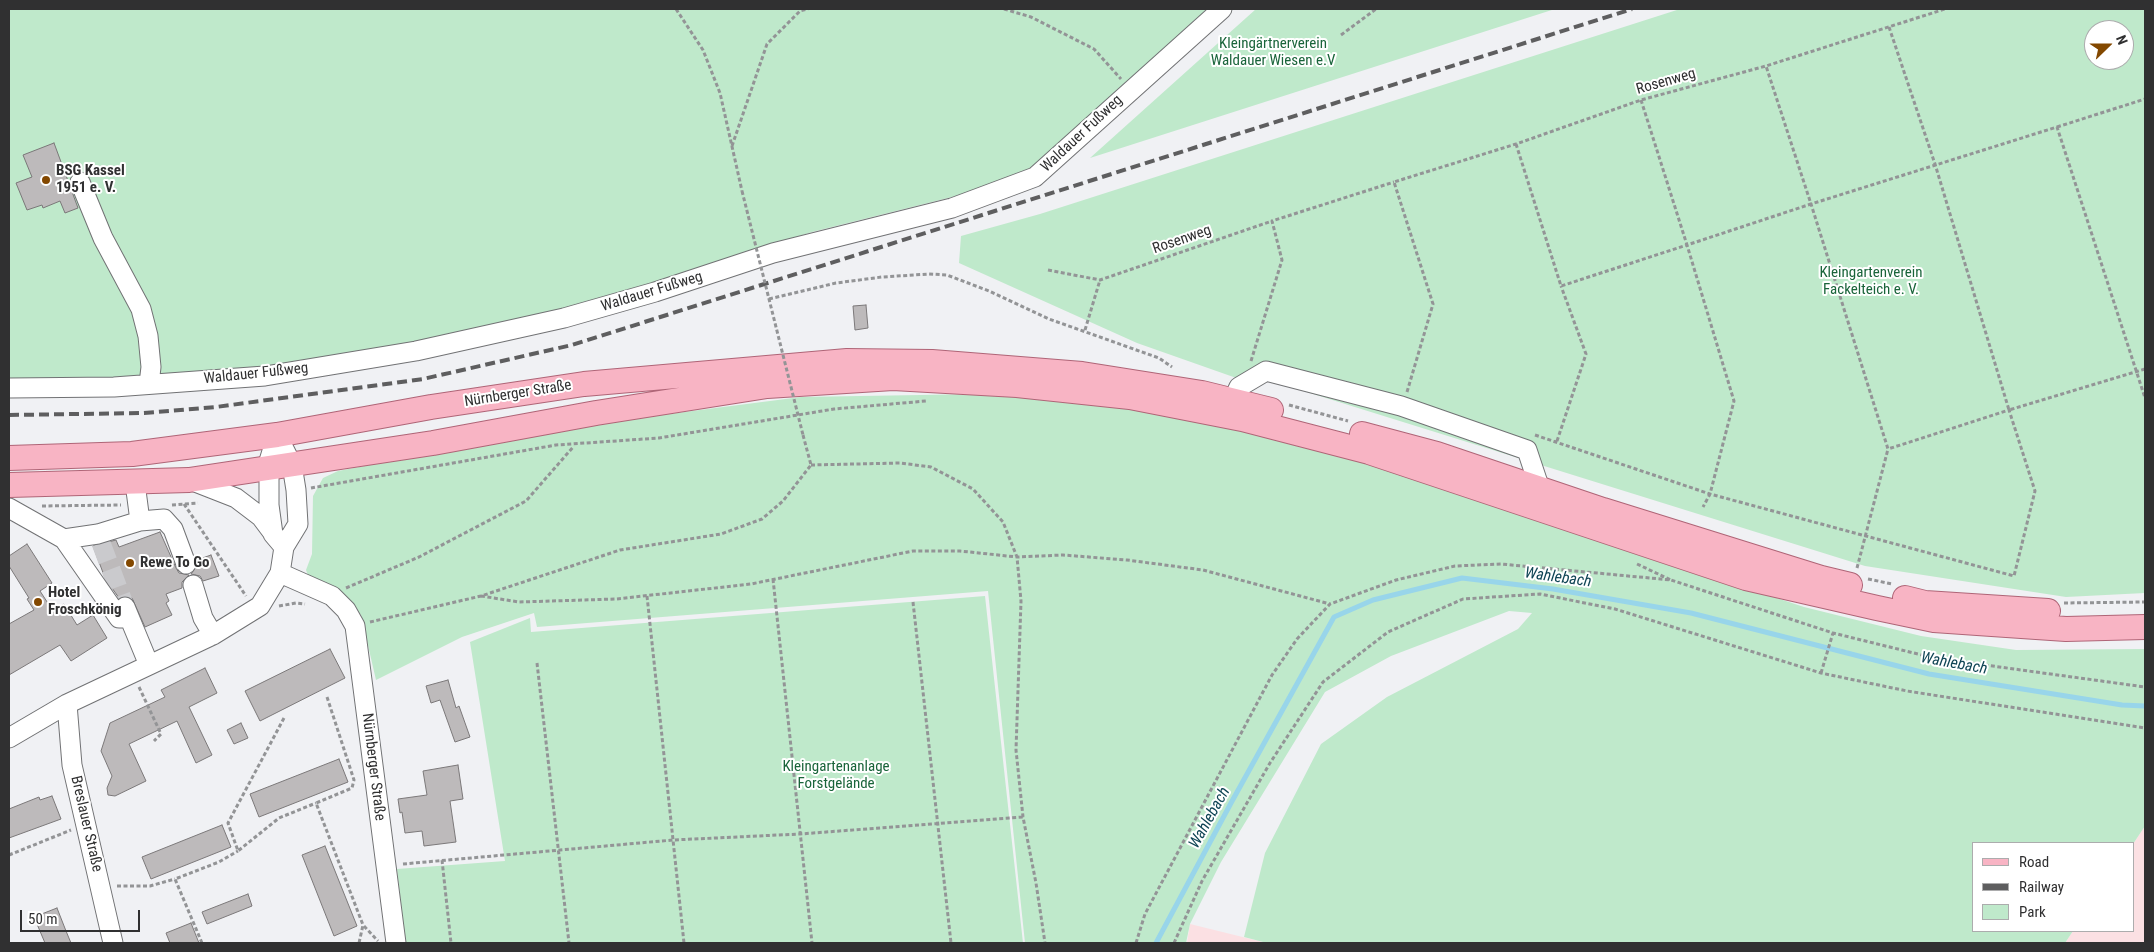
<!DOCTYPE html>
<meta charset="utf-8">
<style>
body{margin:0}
#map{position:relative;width:2154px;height:952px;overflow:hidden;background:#f0f1f4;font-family:"Roboto Condensed",sans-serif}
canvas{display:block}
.frame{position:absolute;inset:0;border:10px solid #303031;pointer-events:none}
.legend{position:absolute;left:1972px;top:842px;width:162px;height:90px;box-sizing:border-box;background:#fff;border:1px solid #acacad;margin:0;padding:6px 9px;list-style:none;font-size:15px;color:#303031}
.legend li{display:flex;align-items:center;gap:10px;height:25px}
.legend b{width:25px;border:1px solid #acacad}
.north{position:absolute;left:2084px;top:20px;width:50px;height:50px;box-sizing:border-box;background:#fff;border:1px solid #acacad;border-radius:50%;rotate:68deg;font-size:14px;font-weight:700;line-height:20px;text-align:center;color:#303031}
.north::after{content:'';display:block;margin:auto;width:18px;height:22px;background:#834800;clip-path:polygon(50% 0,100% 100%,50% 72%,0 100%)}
.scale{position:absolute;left:20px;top:910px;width:120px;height:22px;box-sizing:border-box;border:2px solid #303031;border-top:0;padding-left:6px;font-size:15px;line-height:18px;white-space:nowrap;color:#303031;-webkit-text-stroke:4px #fff;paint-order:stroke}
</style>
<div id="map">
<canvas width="2154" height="952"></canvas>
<div class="frame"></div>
<ul class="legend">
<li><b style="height:6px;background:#f8b4c4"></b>Road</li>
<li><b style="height:6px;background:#5e5e5f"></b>Railway</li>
<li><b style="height:14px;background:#bfe9cb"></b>Park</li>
</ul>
<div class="north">N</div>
<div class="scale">50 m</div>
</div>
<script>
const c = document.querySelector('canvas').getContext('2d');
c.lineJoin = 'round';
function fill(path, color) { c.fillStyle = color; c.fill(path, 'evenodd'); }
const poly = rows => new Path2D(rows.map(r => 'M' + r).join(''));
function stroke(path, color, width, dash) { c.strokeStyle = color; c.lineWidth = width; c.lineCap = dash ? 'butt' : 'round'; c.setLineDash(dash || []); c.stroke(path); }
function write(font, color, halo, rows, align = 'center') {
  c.font = font + ' "Roboto Condensed",sans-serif'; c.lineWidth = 4; c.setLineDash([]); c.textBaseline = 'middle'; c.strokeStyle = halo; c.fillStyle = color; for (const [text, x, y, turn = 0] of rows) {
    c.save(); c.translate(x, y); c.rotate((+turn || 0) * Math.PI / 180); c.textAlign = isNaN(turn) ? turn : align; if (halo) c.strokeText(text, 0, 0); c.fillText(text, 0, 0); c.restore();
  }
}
fill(poly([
 [2145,826,2145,943,2065,943,2073,931,2133,931,2133,844],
 [1190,924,1267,943,1187,943]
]), '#fbe0e3');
fill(poly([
 [9,9,1215,9,1024,179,812,232,560,312,414,342,267,366,161,375,41,380,9,380],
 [1256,9,1555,9,1090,158],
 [1680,9,2145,9,2145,593,2066,597,1865,566,1265,379,1242,380,1137,343,959,263,961,236,1040,214],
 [2094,30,2124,30,2124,60,2094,60],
 [980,394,1103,402,1246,428,1363,461,1804,607,1921,636,2016,650,2145,649,2145,826,2133,844,1973,843,1973,931,2073,931,2065,943,1267,943,1244,937,1265,853,1321,744,1387,697,1518,629,1532,613,1509,611,1391,656,1325,692,1221,862,1190,924,1186,943,1025,943,988,591,537,627,534,613,462,637,376,680,361,615,347,600,309,578,306,570,312,554,313,496,323,478,338,471,496,441,661,415,801,397],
 [985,596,1023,943,405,943,397,869,505,861,470,642,530,618,531,632]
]), '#bfe9cb');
stroke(poly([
 [1156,943,1231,803,1334,617,1373,600,1462,578,1553,589,1691,613,1929,674,2122,705,2145,706]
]), '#98d5ea', 5);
const building = poly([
 [54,143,78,208,65,213,60,201,43,208,42,205,27,210,16,183,32,177,23,155,54,143],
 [866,305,868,328,855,330,853,306,866,305],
 [160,532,176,568,179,573,189,575,182,582,182,588,166,594,169,601,166,603,172,615,145,627,132,598,126,596,119,598,105,578,93,546,116,540,119,547,160,532],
 [27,544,52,583,40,591,53,611,64,604,77,625,93,615,107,638,71,661,60,645,9,675,9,624,34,610,27,599,29,598,9,566,9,556,27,544],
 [211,555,219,576,203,581,200,576,191,574,197,566,197,560,211,555],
 [330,649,345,678,260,721,245,691,330,649],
 [205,668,217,693,189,707,212,755,196,763,177,721,129,744,146,781,115,796,108,795,107,788,112,776,101,751,110,723,165,697,161,690,205,668],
 [448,680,456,708,459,706,470,737,455,742,440,700,431,703,426,686,448,680],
 [241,723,248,738,234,744,227,730,241,723],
 [339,759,348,782,259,817,250,794,339,759],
 [458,765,463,799,450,801,456,842,424,846,422,831,405,833,402,812,400,813,398,799,427,795,423,771,458,765],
 [52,796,61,819,9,838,9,809,39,797,40,800,52,796],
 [222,825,231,847,151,879,142,857,222,825],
 [325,846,357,926,334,936,302,855,325,846],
 [248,894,252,906,207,924,202,912,248,894],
 [57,908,66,931,71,943,45,943,34,917,57,908],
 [191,923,199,943,170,943,166,933,191,923]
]);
fill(building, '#bdbabb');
stroke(building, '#7b7879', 1);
stroke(poly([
 [101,543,124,604]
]), '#cacacd', 19, [19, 9]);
const minor = poly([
 [80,182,103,238,141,309,148,336,151,367,149,384],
 [9,388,114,387,265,376,416,351,564,318,655,292,773,253,952,208,1035,177,1222,9],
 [1233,400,1239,387,1266,371,1401,406,1527,450,1540,489],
 [277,435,269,461,269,505,273,534,284,547],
 [190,480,236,498,261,517,273,533],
 [135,483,140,521],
 [9,508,64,539,98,534,140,521,164,519,173,529,186,564],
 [64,539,119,618,129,618],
 [280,573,332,596,346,610,355,626,396,943],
 [193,585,203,618,213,635],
 [125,607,149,665],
 [67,704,72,765,113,943],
 [9,738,67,704,213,635,260,606,280,573,284,547,298,524,296,490,292,465,277,435]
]);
const major = poly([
 [1362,434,1437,454,1603,510,1821,578,1850,585],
 [9,458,132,454,277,435,431,407,584,384,847,361,932,362,1082,374,1202,393,1271,410],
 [9,485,189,480,433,443,596,413,767,386,893,378,1017,385,1130,397,1242,419,1369,452,1746,578,1877,608,1934,620,1992,624,2066,629,2145,627],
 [1905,598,1925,603,2048,611]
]);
stroke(minor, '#717274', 21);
stroke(major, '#af6577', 26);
stroke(poly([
 [676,9,703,50,720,93,742,191],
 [1004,9,1031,17,1094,49,1121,79],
 [1889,27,1935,164,2009,410,2145,369],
 [1341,35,1376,9],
 [1641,100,1687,245,1811,204,1766,66],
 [2057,127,2145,99],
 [1516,144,1561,286,1687,245,1734,401,1710,494,1703,507],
 [732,146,767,44,800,11,808,9],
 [1048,270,1100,280,1272,221],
 [769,299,836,283,882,277,929,274,947,275,989,291,1049,319,1159,358,1172,367],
 [1085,330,1100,280],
 [1251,361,1282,260,1272,221,1394,182],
 [1407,392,1433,304,1394,182,1516,144,1641,100,1766,66,1945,9],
 [1289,405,1348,421],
 [803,435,811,465],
 [1535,435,1710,494,2014,576,2035,491,2009,410,1888,449],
 [1557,441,1586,354,1561,286],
 [811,465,900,463,931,467,973,489,1003,522,1017,557,1021,601,1016,750,1023,817,1036,883,1045,943],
 [311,488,556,445,659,438,834,409,926,401],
 [184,504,246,596],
 [172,505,198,503],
 [42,506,121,505],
 [1637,564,1671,580],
 [1857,568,1888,449,1811,204,2057,127,2145,398],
 [773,579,812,943],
 [1868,579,1892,584],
 [346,588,419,557,526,501,574,446],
 [481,596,519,602,616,599,751,584,913,551,960,551,1017,557,1063,555,1127,560,1203,570,1330,604],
 [647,596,684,943],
 [913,602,951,943],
 [2064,603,2145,602],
 [279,606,296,603,305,604],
 [370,622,481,596,620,550,721,534,762,519,783,501,811,465],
 [537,663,569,943],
 [1821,673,1833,633],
 [139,687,161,734,154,741],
 [327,697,354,780,352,788,316,803,363,925,359,943],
 [284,718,228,823,238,851,279,818,316,803],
 [9,855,71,830],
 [442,860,451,943],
 [403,864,673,840,800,834,1023,817],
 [117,886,150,886,175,879],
 [364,926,378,941],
 [202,943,175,879,219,862,238,851],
 [1136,943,1145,914,1272,675,1297,639,1330,604,1396,580,1455,566,1501,564,1671,580,1833,633,1934,658,2145,687],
 [1174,943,1202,881,1270,763,1323,682,1388,632,1463,599,1540,594,1615,609,1821,673,1907,691,2145,728]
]), '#939496', 3, [4, 2.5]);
stroke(minor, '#fff', 19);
stroke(major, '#f8b4c4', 24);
stroke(poly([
 [9,415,144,413,216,407,423,379,572,345,1632,9]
]), '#5e5e5f', 4, [10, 5]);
stroke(poly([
 [742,191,803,435]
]), '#939496', 3, [4, 2.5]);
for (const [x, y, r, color] of [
 [46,180,5,"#834800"],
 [130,563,5,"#834800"],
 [38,602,5,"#834800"]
]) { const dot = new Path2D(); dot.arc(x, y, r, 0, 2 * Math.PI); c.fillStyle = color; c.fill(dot); stroke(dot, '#fff', 2); }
write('15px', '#19643a', '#fff', [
 ["Kleingärtnerverein",1273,44],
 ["Waldauer Wiesen e.V",1273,61],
 ["Kleingartenverein",1871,273],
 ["Fackelteich e. V.",1871,290],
 ["Kleingartenanlage",836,767],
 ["Forstgelände",836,784]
]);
write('15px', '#303031', '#fff', [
 ["Rosenweg",1666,82,-16],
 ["Waldauer Fußweg",1082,134,-43],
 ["Rosenweg",1182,240,-19],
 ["Waldauer Fußweg",652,292,-17],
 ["Waldauer Fußweg",256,374,-6],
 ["Nürnberger Straße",518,394,-9],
 ["Nürnberger Straße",373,767,83],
 ["Breslauer Straße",86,824,77]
]);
write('bold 15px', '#303031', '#fff', [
 ["BSG Kassel",56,171],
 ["1951 e. V.",56,188],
 ["Rewe To Go",140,563],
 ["Hotel",48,593],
 ["Froschkönig",48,610]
], 'left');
write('italic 16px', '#104555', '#fff', [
 ["Wahlebach",1558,578,8],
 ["Wahlebach",1954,664,10],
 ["Wahlebach",1210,818,-61]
]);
</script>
